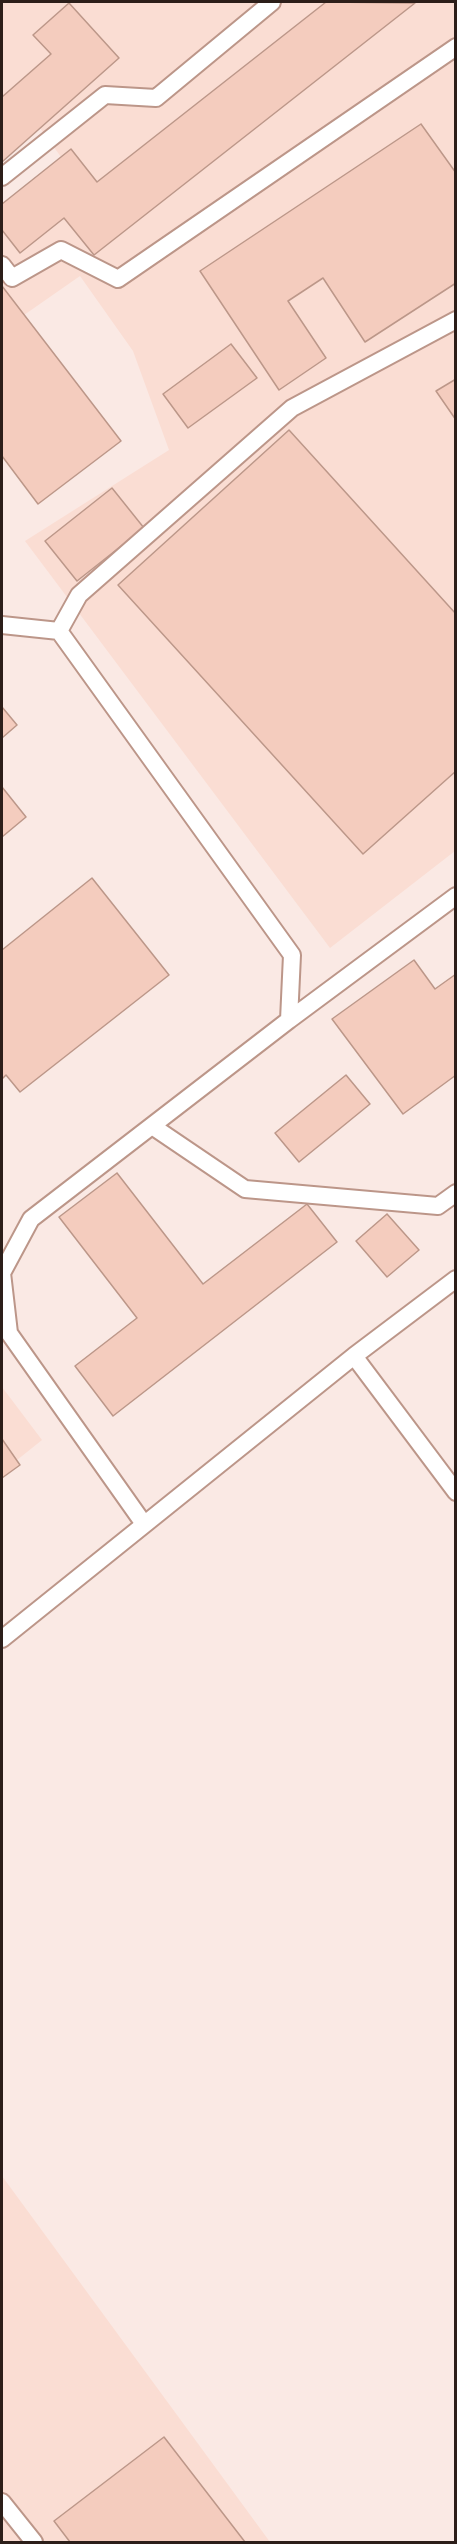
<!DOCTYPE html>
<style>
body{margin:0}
#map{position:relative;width:457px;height:2544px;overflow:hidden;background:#fae9e4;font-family:Inter,sans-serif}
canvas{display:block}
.frame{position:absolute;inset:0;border:3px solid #2c1e19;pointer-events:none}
</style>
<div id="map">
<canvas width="457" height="2544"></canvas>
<div class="frame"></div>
</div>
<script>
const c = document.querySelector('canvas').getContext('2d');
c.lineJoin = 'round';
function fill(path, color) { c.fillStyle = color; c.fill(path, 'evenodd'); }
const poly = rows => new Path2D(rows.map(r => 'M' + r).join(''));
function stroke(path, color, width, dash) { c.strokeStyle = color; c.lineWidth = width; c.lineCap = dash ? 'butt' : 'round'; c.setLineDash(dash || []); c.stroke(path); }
fill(poly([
 [2,2,455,2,455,851,330,948,25,541,169,450,133,351,80,276,24,315,2,286,2,204,61,157,40,128,2,162],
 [2,1387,42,1440,2,1472],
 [2,2176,270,2542,2,2542]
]), '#faddd3');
const building = poly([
 [326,2,415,3,94,255,64,218,20,253,2,230,2,204,71,149,97,182,326,2],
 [69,3,119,58,2,162,2,97,51,54,33,35,69,3],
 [421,124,456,173,456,283,365,342,323,278,288,301,326,358,279,390,200,271,421,124],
 [2,286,121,441,38,504,2,456,2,286],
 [231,344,257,378,188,428,163,394,231,344],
 [456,379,456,420,436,391,456,379],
 [289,430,456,614,456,771,363,854,118,585,289,430],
 [112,488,144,528,77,581,45,541,112,488],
 [2,707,17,725,2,738,2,707],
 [2,787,26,817,2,837,2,787],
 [92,878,169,975,20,1092,6,1075,2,1079,2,950,92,878],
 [414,960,435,989,456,974,456,1075,403,1114,332,1019,414,960],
 [346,1075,370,1104,299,1162,275,1133,346,1075],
 [117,1173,203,1284,307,1204,337,1242,113,1416,75,1366,137,1318,59,1217,117,1173],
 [387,1214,419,1250,387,1277,356,1241,387,1214],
 [2,1439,20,1465,2,1478,2,1439],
 [164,2437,245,2542,70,2542,54,2521,164,2437]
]);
fill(building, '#f4ccbe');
stroke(building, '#bc9789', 1.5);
const lane = poly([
 [2,177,105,95,156,98,272,2],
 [2,265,12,278,61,250,118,279,456,47],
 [2,625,59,631,292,955,289,1020,31,1219,2,1273,9,1333,144,1524],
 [59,631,79,595,292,408,456,320],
 [289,1020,456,896],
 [152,1126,245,1189,438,1206,456,1193],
 [354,1356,456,1492],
 [2,1639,354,1356,456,1279],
 [2,2502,34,2542]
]);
stroke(lane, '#bc9689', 20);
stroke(lane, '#fff', 16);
</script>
